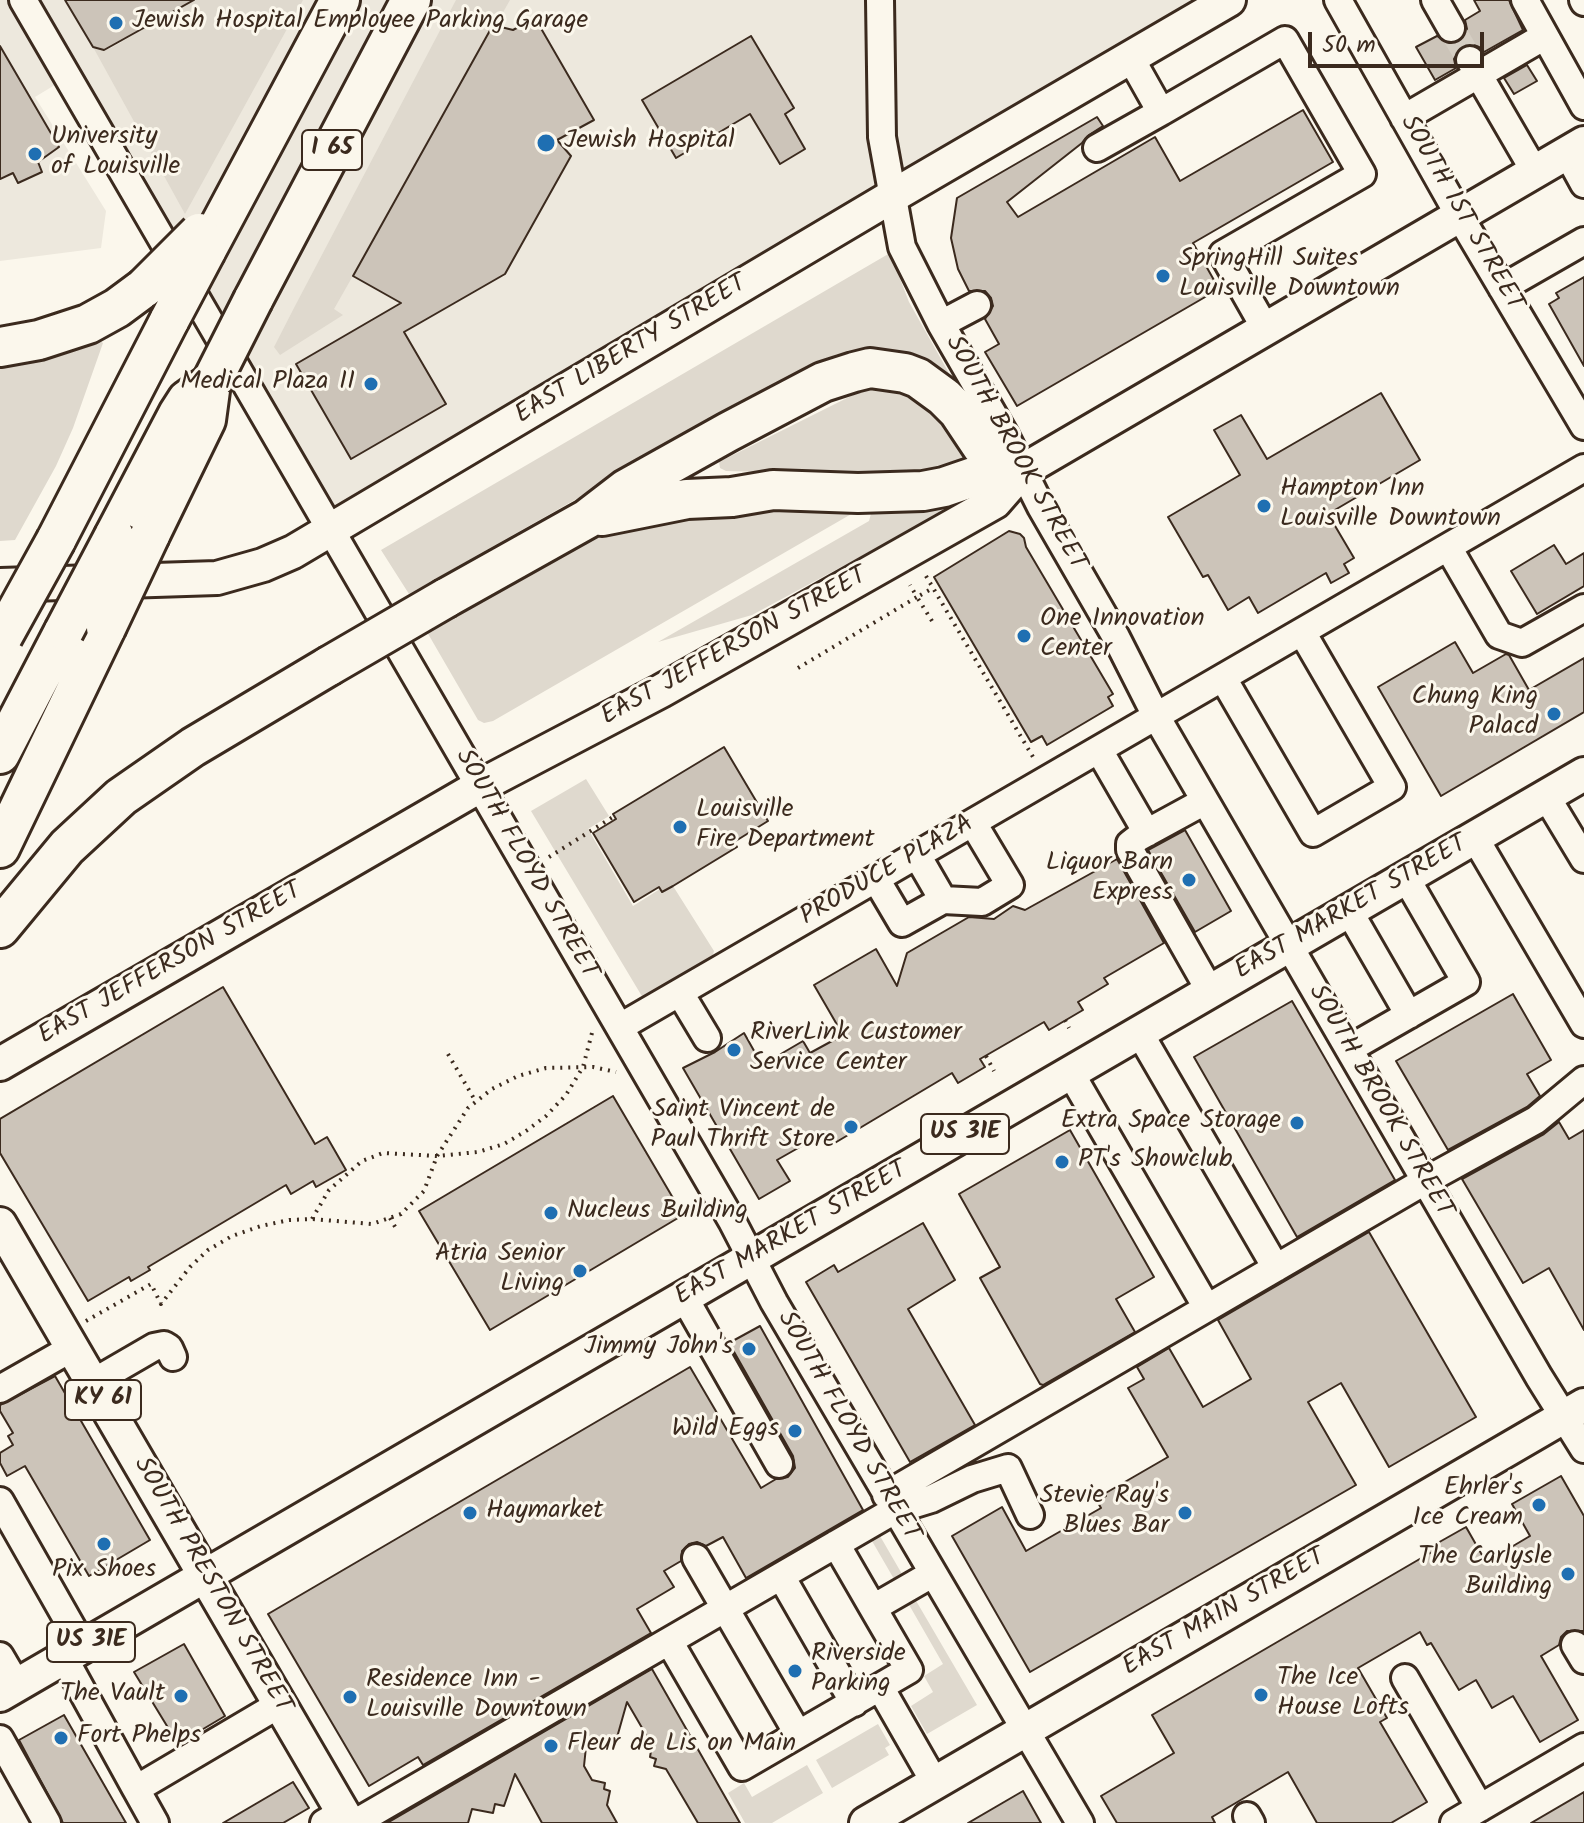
<!DOCTYPE html>
<style>
body{margin:0}
#map{position:relative;width:1584px;height:1823px;overflow:hidden;background:#fbf7ec;font-family:Kalam,sans-serif}
canvas{display:block}
.scale{position:absolute;left:1308px;top:32px;width:176px;height:36px;box-sizing:border-box;border:4px solid #3b2a1e;border-top:0;padding-left:10px;font-size:24px;line-height:28px;white-space:nowrap;color:#3b2a1e;-webkit-text-stroke:6px #fbf7ec;paint-order:stroke}
</style>
<div id="map">
<canvas width="1584" height="1823"></canvas>
<div class="scale">50 m</div>
</div>
<script>
const c = document.querySelector('canvas').getContext('2d');
c.lineJoin = 'round';
function fill(path, color) { c.fillStyle = color; c.fill(path, 'evenodd'); }
const poly = rows => new Path2D(rows.map(r => 'M' + r).join(''));
function stroke(path, color, width, dash) { c.strokeStyle = color; c.lineWidth = width; c.lineCap = dash ? 'butt' : 'round'; c.setLineDash(dash || []); c.stroke(path); }
function write(font, color, halo, rows, align = 'center') {
  c.font = font + ' Kalam,sans-serif'; c.lineWidth = 6; c.setLineDash([]); c.textBaseline = 'middle'; c.strokeStyle = halo; c.fillStyle = color; for (const [text, x, y, turn = 0] of rows) {
    c.save(); c.translate(x, y); c.rotate((+turn || 0) * Math.PI / 180); c.textAlign = isNaN(turn) ? turn : align; if (halo) c.strokeText(text, 0, 0); c.fillText(text, 0, 0); c.restore();
  }
}
fill(poly([
 [0,0,1229,0,331,530,68,77,35,97,106,211,101,248,0,261]
]), '#ede8dd');
fill(poly([
 [194,0,303,0,185,214,93,47,104,50,111,48],
 [456,0,510,0,334,309,343,315,280,355,274,347,295,306],
 [890,253,909,302,963,398,959,400,938,368,913,356,874,349,837,354,800,372,409,594,381,550],
 [99,340,103,343,73,428,56,466,15,540,0,541,0,360],
 [887,384,935,407,968,453,944,469,920,476,726,471,720,468,719,462,863,390],
 [960,503,752,615,658,642,869,521,872,510],
 [801,507,860,509,493,721,484,723,478,720,427,632,576,546,609,533,728,510],
 [586,779,609,816,588,829,633,906,660,889,662,892,673,886,714,951,712,958,643,998,531,811],
 [880,1536,902,1574,894,1579,872,1541],
 [915,1599,977,1705,927,1734,911,1706,933,1692,924,1676,943,1664,908,1603],
 [878,1724,890,1745,885,1748,889,1755,832,1788,816,1760],
 [807,1765,823,1793,772,1823,745,1823,728,1793,744,1783,752,1797]
]), '#dfd9ce');
const building = poly([
 [65,0,194,0,104,50,93,47,65,0],
 [1474,0,1509,0,1523,30,1484,52,1479,47,1471,44,1461,47,1454,59,1456,68,1435,80,1416,47,1437,36,1450,44,1460,41,1467,29,1465,20,1480,11,1474,0],
 [535,18,594,120,557,140,571,156,505,274,404,332,446,404,351,459,296,364,401,303,353,276,493,25,513,30,535,18],
 [751,36,794,108,785,114,805,149,780,164,750,114,676,158,642,100,751,36],
 [0,46,59,147,38,162,42,172,18,183,13,173,0,179,0,46],
 [1527,65,1537,81,1514,94,1504,78,1527,65],
 [1303,110,1333,162,1193,243,1219,289,1017,406,985,352,999,344,985,319,993,306,991,298,985,291,969,291,958,269,951,238,957,198,1097,117,1103,126,1089,135,1082,143,1007,202,1018,217,1155,137,1180,181,1303,110],
 [1584,277,1584,366,1549,304,1559,298,1556,293,1584,277],
 [1381,393,1420,460,1328,514,1354,558,1344,564,1349,573,1331,583,1326,573,1258,613,1249,597,1228,610,1208,575,1203,577,1168,517,1240,475,1214,430,1241,415,1267,459,1381,393],
 [1009,531,1020,534,1024,538,1026,547,1113,694,1108,697,1113,706,1047,745,1042,736,1031,742,934,577,1009,531],
 [1554,545,1566,564,1584,553,1584,586,1537,614,1511,571,1554,545],
 [1455,642,1473,673,1506,654,1509,655,1529,690,1584,658,1584,712,1441,796,1378,687,1455,642],
 [724,747,768,821,734,842,737,847,673,886,662,892,659,887,634,902,593,833,616,819,613,814,724,747],
 [1185,830,1231,911,1195,932,1148,850,1185,830],
 [1117,859,1164,943,1104,978,1108,984,1078,1002,1083,1010,1049,1030,1044,1022,980,1059,985,1067,958,1083,952,1073,828,1147,821,1135,777,1160,790,1181,759,1199,683,1068,715,1052,744,1033,762,1065,803,1041,810,1053,843,1035,814,985,876,949,897,986,907,953,969,917,994,919,1013,906,1025,910,1117,859],
 [223,987,315,1144,327,1137,346,1170,316,1187,313,1181,291,1194,286,1185,148,1267,150,1270,131,1281,129,1277,88,1301,0,1153,0,1119,223,987],
 [1513,994,1551,1060,1527,1074,1540,1096,1527,1107,1448,1150,1396,1061,1513,994],
 [1292,1001,1395,1180,1297,1237,1194,1057,1292,1001],
 [613,1096,683,1215,490,1330,419,1211,613,1096],
 [1559,1122,1569,1139,1584,1130,1584,1330,1549,1268,1523,1283,1462,1179,1544,1134,1559,1122],
 [1070,1130,1154,1277,1116,1299,1135,1332,1043,1385,1040,1384,980,1278,1000,1267,959,1194,1070,1130],
 [923,1223,955,1280,908,1309,975,1425,910,1462,806,1282,834,1265,838,1272,923,1223],
 [1369,1232,1476,1417,1389,1467,1341,1383,1308,1402,1356,1485,1030,1672,952,1536,1002,1507,1026,1551,1101,1508,1097,1501,1106,1496,1104,1494,1168,1457,1128,1388,1144,1379,1137,1367,1169,1348,1203,1407,1251,1379,1218,1320,1369,1232],
 [760,1326,863,1510,746,1578,723,1537,706,1546,697,1542,689,1544,682,1551,681,1561,664,1571,674,1587,637,1609,651,1633,423,1765,418,1757,369,1786,268,1614,690,1367,761,1488,776,1479,788,1477,795,1468,793,1456,729,1343,760,1326],
 [55,1376,150,1540,89,1576,25,1466,7,1476,0,1463,0,1453,13,1445,8,1436,13,1433,0,1411,0,1405,55,1376],
 [1561,1476,1584,1516,1584,1631,1567,1631,1561,1637,1559,1645,1541,1656,1578,1720,1540,1742,1513,1696,1492,1708,1476,1680,1459,1690,1431,1643,1427,1645,1420,1632,1358,1668,1387,1718,1380,1722,1427,1802,1391,1823,1317,1823,1288,1772,1212,1817,1215,1823,1117,1823,1101,1796,1174,1753,1152,1715,1430,1553,1427,1549,1466,1527,1486,1562,1530,1536,1512,1504,1561,1476],
 [184,1644,225,1716,178,1744,134,1672,184,1644],
 [652,1669,740,1823,698,1823,666,1769,654,1766,656,1759,650,1757,652,1745,627,1702,616,1741,602,1738,586,1747,584,1766,592,1780,605,1783,604,1789,610,1791,607,1805,617,1823,542,1823,515,1774,504,1806,495,1804,493,1813,472,1809,468,1823,387,1823,652,1669],
 [64,1715,126,1823,63,1823,19,1740,64,1715],
 [293,1782,309,1808,283,1823,223,1823,293,1782],
 [1023,1791,1041,1823,968,1823,1023,1791],
 [1584,1792,1584,1823,1531,1823,1584,1792]
]);
fill(building, '#ccc4b9');
stroke(building, '#3b2a1e', 2);
stroke(poly([
 [1451,28,1470,60]
]), '#d5cec3', 26, [26, 13]);
const minor = poly([
 [23,0,732,1221,774,1302,1080,1823],
 [880,0,882,137,902,247,941,324,1005,435,1041,507,1116,637,1156,716,1539,1377,1584,1449],
 [1338,0,1459,215,1584,426],
 [1435,0,1451,28],
 [1525,0,1584,106],
 [1583,0,1584,2],
 [1130,57,1161,112,1285,40,1362,174,1223,254,1265,328],
 [1470,60,1535,172],
 [1404,118,1545,36],
 [1097,148,1161,112],
 [1567,153,1584,184],
 [1502,288,1584,241],
 [941,324,977,305],
 [1448,547,1499,635,1522,643,1584,608],
 [1223,678,1313,833,1392,787,1302,632],
 [1099,750,1147,833],
 [1546,796,1584,859],
 [1205,801,1139,837,1130,844,1130,850,1210,991],
 [1475,838,1584,1024],
 [917,855,943,900,982,902,1010,885,973,823],
 [876,879,902,923,943,900],
 [1349,911,1409,1015],
 [680,993,707,1038],
 [620,1027,1584,468],
 [1139,1032,1276,1268],
 [1349,1049,1466,982,1406,878],
 [1070,1072,1207,1308],
 [684,1297,779,1464],
 [92,1383,154,1347,164,1345,169,1348,173,1357],
 [0,1389,72,1348],
 [886,1495,1425,1181,1536,1120,1584,1080],
 [0,1501,83,1647],
 [836,1544,873,1608,932,1574],
 [696,1558,798,1734],
 [781,1576,854,1703],
 [669,1641,742,1767,909,1670,873,1608],
 [1575,1645,1584,1660],
 [0,1656,17,1685],
 [64,1658,136,1789,280,1704],
 [1405,1678,1480,1808],
 [880,1687,935,1783],
 [0,1739,47,1823],
 [136,1789,155,1823],
 [1247,1816,1251,1823],
 [324,1823,343,1812],
 [355,1823,895,1510,931,1499,972,1479,1008,1468,1030,1515],
 [1454,1823,1584,1747]
]);
const major = poly([
 [0,585,217,578,263,565,293,552,891,197,1229,0],
 [0,1064,480,786,661,691,995,502,1022,471,1584,143],
 [0,1224,349,1823],
 [0,1695,1584,774],
 [866,1823,1584,1405]
]);
const highway = poly([
 [206,251,340,0],
 [253,300,411,0],
 [0,347,39,340,88,324,117,308,144,288],
 [602,516,687,499,732,497,773,490,858,493,923,491,944,487,979,475,1022,471],
 [150,535,206,420,211,383],
 [114,536,178,414,187,400,211,383],
 [56,540,170,319],
 [446,598,587,519,626,489,728,432,823,382,854,372,870,368,905,373,918,378,944,397,958,411,982,447,1022,471],
 [0,754,64,631],
 [0,848,106,628],
 [0,928,67,847,121,797,193,747,329,666]
]);
stroke(minor, '#3b2a1e', 32);
stroke(major, '#3b2a1e', 38);
stroke(highway, '#3b2a1e', 44);
stroke(poly([
 [926,576,1033,757,1036,755],
 [932,621,917,597,933,588],
 [798,668,917,597,910,585],
 [549,857,613,817],
 [1065,1020,1069,1028],
 [448,1054,476,1102],
 [986,1056,994,1071],
 [390,1218,397,1230],
 [312,1219,329,1190,362,1161,383,1153,437,1156,478,1152,504,1144,526,1131,546,1116,566,1095,583,1067,593,1029],
 [86,1321,151,1284,161,1304,190,1267,208,1250,232,1236,261,1226,289,1220,312,1219,372,1224,401,1214,424,1191,437,1156,468,1108,492,1089,518,1076,546,1068,593,1067,616,1072]
]), '#3b2a1e', 4, [2, 6]);
stroke(minor, '#fbf7ec', 26);
stroke(major, '#fbf7ec', 32);
stroke(highway, '#fbf7ec', 38);
const highwayBridge = poly([
 [144,288,199,233],
 [170,319,206,251],
 [211,383,253,300],
 [106,628,150,535],
 [64,631,114,536],
 [3,636,56,540],
 [329,666,446,598]
]);
stroke(highwayBridge, '#3b2a1e', 44, []);
stroke(highwayBridge, '#fbf7ec', 38);
for (const [x, y, r, color] of [
 [116,23,8,"#1f6fb2"],
 [546,143,10,"#1f6fb2"],
 [35,154,8,"#1f6fb2"],
 [1163,276,8,"#1f6fb2"],
 [371,384,8,"#1f6fb2"],
 [1264,506,8,"#1f6fb2"],
 [1024,636,8,"#1f6fb2"],
 [1554,714,8,"#1f6fb2"],
 [680,827,8,"#1f6fb2"],
 [1189,880,8,"#1f6fb2"],
 [734,1050,8,"#1f6fb2"],
 [1297,1123,8,"#1f6fb2"],
 [851,1127,8,"#1f6fb2"],
 [1062,1162,8,"#1f6fb2"],
 [551,1213,8,"#1f6fb2"],
 [580,1271,8,"#1f6fb2"],
 [749,1349,8,"#1f6fb2"],
 [795,1431,8,"#1f6fb2"],
 [1539,1505,8,"#1f6fb2"],
 [470,1513,8,"#1f6fb2"],
 [1185,1513,8,"#1f6fb2"],
 [104,1544,8,"#1f6fb2"],
 [1568,1574,8,"#1f6fb2"],
 [795,1671,8,"#1f6fb2"],
 [1261,1695,8,"#1f6fb2"],
 [181,1696,8,"#1f6fb2"],
 [350,1697,8,"#1f6fb2"],
 [61,1738,8,"#1f6fb2"],
 [551,1746,8,"#1f6fb2"]
]) { const dot = new Path2D(); dot.arc(x, y, r, 0, 2 * Math.PI); c.fillStyle = color; c.fill(dot); stroke(dot, '#fbf7ec', 3); }
for (const [x, y, w] of [
 [332,150,60],
 [965,1134,88],
 [103,1400,76],
 [91,1642,88]
]) { const box = new Path2D(); box.roundRect(x - w / 2, y - 20, w, 40, 6); c.fillStyle = '#fbf7ec'; c.fill(box); stroke(box, '#3b2a1e', 2); }
write('bold 24px', '#3b2a1e', null, [
 ["I 65",332,150],
 ["US 31E",965,1134],
 ["KY 61",103,1400],
 ["US 31E",91,1642]
]);
write('26px', '#3b2a1e', '#fbf7ec', [
 ["Jewish Hospital Employee Parking Garage",132,23],
 ["University",51,139],
 ["of Louisville",51,169],
 ["Jewish Hospital",564,143],
 ["SpringHill Suites",1179,261],
 ["Louisville Downtown",1179,291],
 ["Medical Plaza II",355,384,"right"],
 ["Hampton Inn",1280,491],
 ["Louisville Downtown",1280,521],
 ["One Innovation",1040,621],
 ["Center",1040,651],
 ["Chung King",1538,699,"right"],
 ["Palacd",1538,729,"right"],
 ["Louisville",696,812],
 ["Fire Department",696,842],
 ["Liquor Barn",1173,865,"right"],
 ["Express",1173,895,"right"],
 ["RiverLink Customer",750,1035],
 ["Service Center",750,1065],
 ["Saint Vincent de",835,1112,"right"],
 ["Paul Thrift Store",835,1142,"right"],
 ["Extra Space Storage",1281,1123,"right"],
 ["PT's Showclub",1078,1162],
 ["Nucleus Building",567,1213],
 ["Atria Senior",564,1256,"right"],
 ["Living",564,1286,"right"],
 ["Jimmy John's",733,1349,"right"],
 ["Wild Eggs",779,1431,"right"],
 ["Ehrler's",1523,1490,"right"],
 ["Ice Cream",1523,1520,"right"],
 ["Stevie Ray's",1169,1498,"right"],
 ["Blues Bar",1169,1528,"right"],
 ["Haymarket",486,1513],
 ["The Carlysle",1552,1559,"right"],
 ["Building",1552,1589,"right"],
 ["Pix Shoes",104,1572,"center"],
 ["Riverside",811,1656],
 ["Parking",811,1686],
 ["The Ice",1277,1680],
 ["House Lofts",1277,1710],
 ["Residence Inn -",366,1682],
 ["Louisville Downtown",366,1712],
 ["The Vault",165,1696,"right"],
 ["Fort Phelps",77,1738],
 ["Fleur de Lis on Main",567,1746]
], 'left');
write('26px', '#3b2a1e', '#fbf7ec', [
 ["SOUTH 1ST STREET",1460,214,60],
 ["EAST LIBERTY STREET",632,351,-31],
 ["SOUTH BROOK STREET",1014,454,61],
 ["EAST JEFFERSON STREET",735,648,-29],
 ["SOUTH FLOYD STREET",525,865,60],
 ["PRODUCE PLAZA",888,872,-30],
 ["EAST MARKET STREET",1352,909,-30],
 ["EAST JEFFERSON STREET",171,965,-30],
 ["SOUTH BROOK STREET",1379,1102,60],
 ["EAST MARKET STREET",792,1235,-30],
 ["SOUTH FLOYD STREET",847,1427,60],
 ["SOUTH PRESTON STREET",211,1586,60],
 ["EAST MAIN STREET",1225,1614,-30]
]);
</script>
